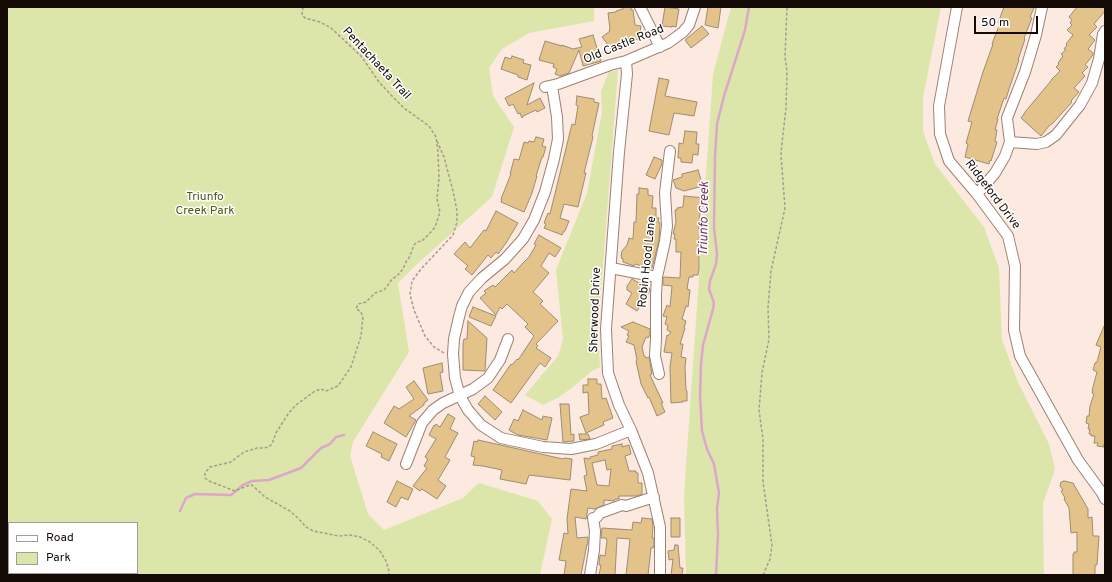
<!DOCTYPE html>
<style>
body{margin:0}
#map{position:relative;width:1112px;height:582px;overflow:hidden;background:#fce9df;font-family:Overpass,sans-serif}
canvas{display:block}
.frame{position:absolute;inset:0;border:8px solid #140a05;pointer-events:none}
.legend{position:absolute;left:8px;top:522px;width:130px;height:52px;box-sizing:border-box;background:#fff;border:1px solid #a19d9b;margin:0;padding:5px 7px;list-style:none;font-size:12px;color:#140a05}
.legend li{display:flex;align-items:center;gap:8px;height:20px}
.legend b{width:20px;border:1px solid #a19d9b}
.scale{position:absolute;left:974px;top:16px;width:64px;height:18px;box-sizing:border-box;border:2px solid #140a05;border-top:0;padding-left:5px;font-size:12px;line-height:14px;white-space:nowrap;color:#140a05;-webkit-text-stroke:3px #fff;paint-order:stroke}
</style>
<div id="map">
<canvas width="1112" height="582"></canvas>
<div class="frame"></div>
<ul class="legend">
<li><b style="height:5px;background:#fff"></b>Road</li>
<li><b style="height:11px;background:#dce6aa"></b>Park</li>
</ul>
<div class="scale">50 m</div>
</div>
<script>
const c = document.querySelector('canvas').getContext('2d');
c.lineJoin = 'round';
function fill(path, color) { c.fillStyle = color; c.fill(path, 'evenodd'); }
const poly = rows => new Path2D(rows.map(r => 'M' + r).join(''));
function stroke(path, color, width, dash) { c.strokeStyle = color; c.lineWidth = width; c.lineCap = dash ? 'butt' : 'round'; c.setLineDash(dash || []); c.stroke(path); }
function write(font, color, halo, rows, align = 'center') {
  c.font = font + ' Overpass,sans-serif'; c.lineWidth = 3; c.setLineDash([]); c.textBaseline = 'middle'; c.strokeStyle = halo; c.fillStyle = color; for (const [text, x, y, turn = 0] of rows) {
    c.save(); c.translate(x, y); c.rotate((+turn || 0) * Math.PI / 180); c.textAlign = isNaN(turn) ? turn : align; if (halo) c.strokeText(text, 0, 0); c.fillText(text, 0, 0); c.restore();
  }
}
fill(poly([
 [7,7,594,7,594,21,529,33,502,49,489,68,493,96,514,127,492,197,417,264,398,283,409,352,353,442,350,456,368,514,384,530,463,498,479,483,538,501,552,519,540,575,7,575],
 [9,523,137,523,137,573,9,573],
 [731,7,941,7,923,97,923,131,935,164,984,227,999,268,1002,340,1017,380,1049,444,1055,469,1043,504,1044,575,686,575,684,495,713,74],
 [618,70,598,330,600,367,592,371,573,387,559,397,543,405,525,395,558,356,563,339,556,270,587,193,602,112,601,91,609,72]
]), '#dce6aa');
stroke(poly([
 [180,511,186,498,195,494,231,495,243,485,252,481,269,480,301,468,321,448,330,444,336,437,344,435],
 [716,575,718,535,717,508,719,493,714,464,707,449,702,431,700,396,701,364,703,345,713,309,714,303,709,289,710,281,716,264,717,254,714,228,715,157,717,124,724,96,745,30,749,7]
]), '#dea6cb', 2.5);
const building = poly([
 [623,7,631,7,631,10,633,10,635,25,641,26,639,40,630,38,612,50,602,37,610,31,609,30,610,29,608,13,616,12,616,11,623,9,623,7],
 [665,7,679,9,676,27,672,26,672,27,662,26,665,7],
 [708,7,721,7,718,28,705,25,708,7],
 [1004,7,1030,7,1034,8,1030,17,1032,18,1024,38,1025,39,1018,60,1019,60,1009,89,1006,99,1004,98,997,119,998,119,995,130,997,130,995,141,997,142,991,161,990,160,989,164,965,157,968,144,966,143,972,122,968,121,983,72,993,44,992,44,1000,23,998,23,1004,7],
 [1077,7,1105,7,1105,11,1094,24,1097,27,1089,35,1095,40,1088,49,1093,53,1093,55,1085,65,1088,67,1082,73,1085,76,1074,88,1079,92,1071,101,1072,102,1053,123,1049,126,1041,136,1021,118,1024,114,1025,112,1050,82,1052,79,1060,71,1056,67,1059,64,1058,63,1063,56,1061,54,1066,50,1064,49,1067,45,1066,44,1073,35,1067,30,1072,25,1070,23,1072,20,1069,17,1077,7],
 [702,26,709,34,691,48,685,40,702,26],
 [593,35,601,61,583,66,579,50,569,73,560,76,555,74,557,69,553,67,554,64,539,60,545,41,562,46,562,45,573,49,582,47,579,39,593,35],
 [512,56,524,60,523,63,531,65,527,80,518,77,518,75,501,69,505,57,511,59,512,56],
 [659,78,669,80,665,96,697,102,694,116,674,113,669,135,649,131,659,78],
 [534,83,527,105,540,98,545,108,537,112,536,110,523,116,522,118,520,113,518,114,513,104,509,106,505,98,534,83],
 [577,96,594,99,594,102,599,103,592,136,593,137,584,173,586,173,585,177,578,207,564,204,560,218,569,221,565,231,564,231,562,235,544,228,546,224,544,223,548,213,550,214,570,132,572,124,575,125,578,106,576,105,577,96],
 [685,131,697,132,696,144,699,144,698,155,693,154,692,163,681,162,681,158,678,158,679,143,683,144,685,131],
 [536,137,544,139,542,146,546,147,543,157,542,157,536,176,537,176,532,193,524,212,501,202,502,199,501,199,511,174,510,174,514,159,519,160,524,142,528,143,529,141,534,142,536,137],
 [654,157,662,160,662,164,655,179,646,175,654,157],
 [698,170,703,186,684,191,676,188,673,180,682,177,682,174,698,170],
 [639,188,648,189,648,195,653,196,652,208,656,208,656,218,659,218,658,222,660,223,659,240,652,268,649,267,649,268,635,264,634,266,623,262,623,259,621,258,622,256,621,256,622,251,627,245,629,238,633,239,634,222,636,222,637,194,639,194,639,188],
 [684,196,705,198,704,206,701,206,698,228,701,229,697,251,699,251,699,269,698,275,693,275,693,277,689,277,687,289,690,290,688,307,686,306,682,319,686,321,684,328,685,328,680,344,683,344,681,357,686,358,685,367,686,390,687,391,687,401,683,401,683,402,671,403,670,367,672,353,664,352,667,335,668,336,671,332,667,330,668,326,665,324,667,317,663,316,667,305,670,307,672,286,663,285,663,278,664,277,680,278,681,252,676,252,676,239,674,239,675,234,673,234,676,222,675,210,677,210,677,208,683,207,684,196],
 [496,211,518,223,506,243,498,254,496,252,491,258,488,255,472,275,465,269,468,266,454,254,465,242,470,248,484,230,486,231,496,211],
 [539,235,561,248,555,257,549,253,541,266,549,273,533,292,543,301,540,304,558,321,536,344,538,346,536,348,551,358,545,367,540,363,511,403,493,390,511,364,512,365,517,359,518,360,534,336,525,327,528,324,507,304,502,309,500,307,496,315,480,298,486,293,484,291,493,285,495,287,512,270,514,273,522,264,529,257,536,245,534,244,539,235],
 [632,279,650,289,650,291,637,311,626,304,632,293,627,290,627,286,632,279],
 [473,307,496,316,491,326,469,317,473,307],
 [468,321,487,338,485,371,463,370,463,344,464,339,467,339,468,321],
 [633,322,650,329,650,335,648,338,646,337,642,347,644,356,645,356,646,358,649,357,652,374,650,375,663,403,661,403,665,412,657,416,649,397,648,398,641,384,636,361,637,360,634,345,626,342,629,336,627,335,629,331,621,327,633,322],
 [1105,324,1105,444,1104,444,1104,447,1097,446,1098,443,1094,443,1095,436,1091,436,1091,434,1089,434,1090,429,1088,429,1089,424,1086,423,1087,416,1089,416,1090,406,1094,394,1092,393,1093,391,1092,391,1097,372,1093,370,1095,363,1097,362,1101,347,1096,345,1105,324],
 [442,363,443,372,440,373,443,391,428,394,423,368,442,363],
 [588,379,597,379,597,384,601,384,602,399,606,398,613,418,603,422,604,425,586,433,580,417,589,414,588,392,583,393,583,385,588,385,588,379],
 [414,381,428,400,424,403,424,405,409,416,416,420,406,437,384,423,394,406,399,409,414,399,406,387,414,381],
 [485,396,502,412,495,420,478,404,485,396],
 [560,404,569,404,571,435,574,434,574,441,563,442,560,404],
 [523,410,542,420,543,416,552,418,547,440,518,435,509,430,514,419,518,421,523,410],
 [448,414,455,418,450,429,458,433,445,457,450,460,438,480,446,486,437,499,422,489,420,491,413,486,427,468,424,466,428,459,425,457,436,439,429,435,434,425,435,426,436,424,440,427,448,414],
 [373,432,397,444,389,461,381,457,382,454,366,446,373,432],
 [579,434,588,434,590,439,580,440,579,434],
 [478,440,563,459,564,458,572,459,570,480,529,475,526,484,500,479,502,470,483,466,473,465,475,457,471,456,474,441,477,442,478,440],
 [622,444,622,447,629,445,631,454,625,456,629,471,636,471,636,473,638,473,638,483,642,483,642,494,637,496,619,496,619,499,615,499,614,501,604,500,604,505,595,509,588,508,586,519,575,517,577,538,588,537,588,544,587,544,581,575,564,575,566,561,559,560,564,533,568,534,567,519,571,489,587,491,584,476,587,475,584,458,590,459,590,457,598,455,598,452,612,449,612,446,622,444],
 [605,460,607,470,611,469,609,486,597,485,592,463,605,460],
 [397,481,413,489,408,500,401,497,396,507,387,502,397,481],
 [1064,481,1073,483,1088,509,1088,518,1092,517,1093,536,1099,536,1097,565,1095,565,1095,575,1073,575,1073,554,1074,554,1074,552,1077,552,1077,532,1071,533,1069,508,1064,499,1065,498,1061,491,1063,490,1060,486,1061,482,1064,481],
 [642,518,652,519,653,527,652,538,654,538,654,545,653,548,651,548,648,575,626,575,630,539,617,538,615,575,599,575,601,565,599,565,600,555,605,556,607,541,606,538,601,538,602,528,632,530,633,522,641,523,642,518],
 [671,518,680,518,680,537,671,537,671,518],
 [675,545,678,545,680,568,683,568,682,575,671,575,673,559,669,560,668,551,674,550,675,545]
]);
fill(building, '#e3c38a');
stroke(building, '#9c8d73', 1);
const minor = poly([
 [640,7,660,47],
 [957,7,939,106,940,134,949,161,977,194,1008,236,1015,266,1014,330,1020,356,1078,460,1102,493,1105,499],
 [626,61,627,74,619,152,606,329,608,373,619,405,631,430,648,473,660,527,660,575],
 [552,86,557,117,558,139,554,159,545,192,534,220,523,239,505,259,482,278,469,292,462,306,459,317,454,339,453,354,455,378,460,396,468,410,481,425,501,438,543,447,571,449,596,444,631,430],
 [545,87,558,84,610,65,626,61,668,43,683,32,689,25,695,7],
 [1010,142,1037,144,1046,142,1056,135,1080,105,1092,83,1099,59,1103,34,1105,31],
 [977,194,995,173,1005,156,1010,142,1007,118,1025,72,1036,35,1042,7],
 [611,268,657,277],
 [659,374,655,356,656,339,656,295,657,277,665,241,667,226,665,193,670,151],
 [406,464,422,423,433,410,443,403,473,389,488,378,500,360,508,339],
 [590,575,594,550,595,531,593,518,597,517,600,513,622,505,626,506,654,497]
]);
stroke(minor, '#9e8173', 12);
stroke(poly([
 [303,7,302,15,305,18,320,22,331,28,361,56,379,82,392,96,404,108,429,126,436,137,438,152,439,178,437,199,440,212,435,227,432,231,422,241,417,242,414,245,409,258,406,262,403,269,397,276,392,279,388,285,384,290,375,293,366,302,358,304,356,309,360,311,363,316,361,336,351,367,338,386,326,391,321,389,315,391,296,405,288,414,276,433,272,444,269,447,264,448,257,448,244,452,231,462,210,467,205,473,205,478,209,481,235,491,247,486,252,485,265,497,290,511,299,519,306,527,313,531,339,536,350,535,360,537,370,542,380,551,386,561,389,571,389,575],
 [437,141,444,157,453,191,457,211,457,222,453,235,421,269,412,281,410,294,414,310,425,336,434,347,444,353],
 [763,575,770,559,772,545,763,482,763,439,759,410,762,373,769,339,768,308,771,271,785,208,781,155,782,143,786,108,787,71,785,57,787,7]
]), '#a99991', 1.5, [3, 2]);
stroke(minor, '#fff', 10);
write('12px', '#140a05', '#fff', [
 ["Old Castle Road",624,45,-22],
 ["Pentachaeta Trail",376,64,47],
 ["Ridgeford Drive",992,195,53],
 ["Robin Hood Lane",648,262,-84],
 ["Sherwood Drive",596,310,-88]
]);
write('12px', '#515814', '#fff', [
 ["Triunfo",205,198],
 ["Creek Park",205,212]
]);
write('italic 13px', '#773565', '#fff', [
 ["Triunfo Creek",705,219,-89]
]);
</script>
